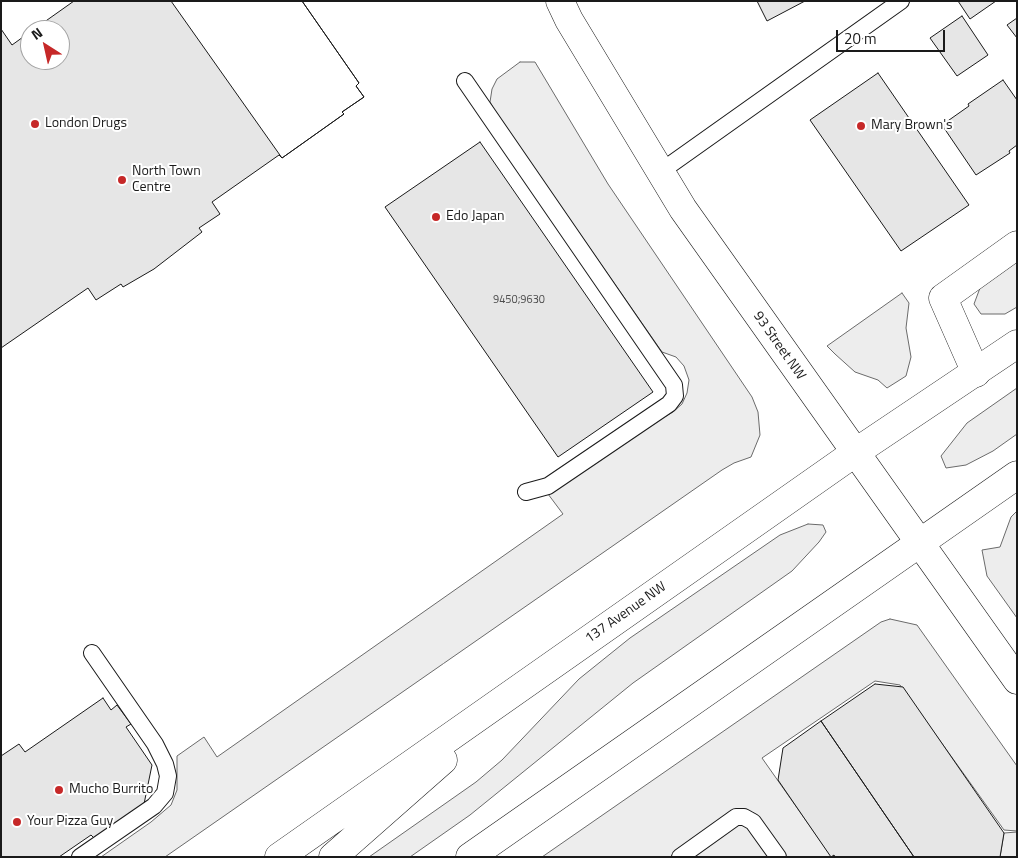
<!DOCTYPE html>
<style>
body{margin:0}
#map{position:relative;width:1018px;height:858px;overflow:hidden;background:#fff;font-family:"Titillium Web",sans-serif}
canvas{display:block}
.frame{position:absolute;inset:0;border:2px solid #1a1a1a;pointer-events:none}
.north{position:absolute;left:20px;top:20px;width:50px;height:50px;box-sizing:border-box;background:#fff;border:1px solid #a3a3a3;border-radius:50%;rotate:325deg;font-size:14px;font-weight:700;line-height:20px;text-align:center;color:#1a1a1a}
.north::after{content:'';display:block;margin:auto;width:18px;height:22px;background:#c62828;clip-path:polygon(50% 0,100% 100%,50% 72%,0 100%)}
.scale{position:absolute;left:836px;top:30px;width:109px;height:22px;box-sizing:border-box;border:2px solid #1a1a1a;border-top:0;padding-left:6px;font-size:15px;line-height:18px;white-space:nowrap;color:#1a1a1a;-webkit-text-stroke:4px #fff;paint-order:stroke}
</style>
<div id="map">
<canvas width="1018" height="858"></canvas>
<div class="frame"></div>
<div class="north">N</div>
<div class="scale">20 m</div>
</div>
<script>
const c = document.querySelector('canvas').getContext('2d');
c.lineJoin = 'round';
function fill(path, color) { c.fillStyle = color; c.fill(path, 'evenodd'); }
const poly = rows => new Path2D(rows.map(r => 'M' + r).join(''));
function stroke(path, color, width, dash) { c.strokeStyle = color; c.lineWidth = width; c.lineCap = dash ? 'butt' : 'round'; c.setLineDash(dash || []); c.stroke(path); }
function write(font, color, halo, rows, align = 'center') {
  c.font = font + ' "Titillium Web",sans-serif'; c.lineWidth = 4; c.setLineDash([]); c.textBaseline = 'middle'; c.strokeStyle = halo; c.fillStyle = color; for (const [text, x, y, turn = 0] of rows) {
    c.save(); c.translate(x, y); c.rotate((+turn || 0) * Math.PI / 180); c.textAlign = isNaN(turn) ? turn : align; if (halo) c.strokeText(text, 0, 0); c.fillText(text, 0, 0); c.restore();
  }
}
const built = poly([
 [520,62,535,62,608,184,752,397,758,412,760,435,751,457,734,463,722,470,165,857,101,857,151,822,171,805,177,790,177,756,204,737,217,757,563,514,548,494,661,415,666,416,673,412,682,404,687,393,689,380,684,366,676,357,662,352,496,113,490,102,492,89,497,79,520,62],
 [1017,255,1017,307,1005,314,981,314,974,304,980,288,997,270,1017,255],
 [902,293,909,303,906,328,911,357,906,376,887,388,878,380,855,372,835,354,827,346,902,293],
 [1017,388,1017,434,993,451,966,465,946,468,941,456,967,423,1017,388],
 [1017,511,1017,618,987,576,982,550,1000,547,1011,517,1017,511],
 [808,524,823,525,826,532,819,542,792,571,633,683,470,815,410,857,369,857,476,782,502,760,579,679,630,638,780,535,808,524],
 [890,619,917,625,1017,766,1017,831,1004,830,900,685,875,681,762,758,831,856,834,855,835,857,542,857,881,622,890,619],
 [1017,832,1017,857,1000,857,1004,833,1017,832]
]);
fill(built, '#ededed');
stroke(built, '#6a6a6a', 1);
const building = poly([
 [74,1,302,1,359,83,356,86,364,97,342,112,344,114,282,158,279,155,212,202,220,214,199,228,202,232,154,269,123,287,121,284,96,300,88,288,1,348,1,29,12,45,30,32,30,60,60,60,60,30,33,30,74,1],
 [171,1,302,1,359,83,356,86,364,97,342,112,344,114,282,158,171,1],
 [757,1,805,1,767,21,757,1],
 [958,1,996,1,970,19,958,1],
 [962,16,988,55,957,76,930,38,962,16],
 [1017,18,1017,38,1007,25,1017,18],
 [878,73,969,205,901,251,810,120,878,73],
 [1003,80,1017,100,1017,145,1009,151,1010,153,976,175,942,125,969,106,968,104,1003,80],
 [480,142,653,392,558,457,385,207,480,142],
 [875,684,903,687,1004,833,1000,857,914,857,821,721,875,684],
 [103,698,111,710,117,705,131,724,126,727,152,765,144,804,94,838,91,835,59,857,1,857,1,756,19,744,25,752,103,698],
 [821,721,914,857,835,857,834,855,831,857,778,780,783,748,821,721]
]);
fill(building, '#e6e6e6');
stroke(building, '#1a1a1a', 1);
const service = poly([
 [465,81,674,385,675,396,669,404,548,486,526,492],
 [660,172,901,1],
 [80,857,154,806,165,793,168,776,165,764,155,744,92,653],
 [680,857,736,817,744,817,753,822,778,857]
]);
const minor = poly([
 [976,373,943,298,1017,245]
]);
const tertiary = poly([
 [560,1,569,20,683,209,1017,680]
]);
const secondary = poly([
 [279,857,856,452,1017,344],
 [333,857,443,760],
 [470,857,1017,475]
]);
stroke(service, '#1a1a1a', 18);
stroke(minor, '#1a1a1a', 29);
stroke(tertiary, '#1a1a1a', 29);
stroke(secondary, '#1a1a1a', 29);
stroke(service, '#fff', 16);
stroke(minor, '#fff', 28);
stroke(tertiary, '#fff', 28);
stroke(secondary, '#fff', 28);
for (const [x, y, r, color] of [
 [35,124,5,"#c62828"],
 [861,126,5,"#c62828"],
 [122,180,5,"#c62828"],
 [436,217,5,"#c62828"],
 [59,790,5,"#c62828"],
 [17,822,5,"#c62828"]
]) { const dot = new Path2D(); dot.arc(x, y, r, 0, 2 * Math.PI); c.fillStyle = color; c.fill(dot); stroke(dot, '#fff', 2); }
write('11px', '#4d4d4d', null, [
 ["9450;9630",519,300]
]);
write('14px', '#1a1a1a', '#fff', [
 ["London Drugs",45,124],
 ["Mary Brown's",871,126],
 ["North Town",132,172],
 ["Centre",132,188],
 ["Edo Japan",446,217],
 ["Mucho Burrito",69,790],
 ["Your Pizza Guy",27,822]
], 'left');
write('14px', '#1a1a1a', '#fff', [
 ["93 Street NW",779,346,55],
 ["137 Avenue NW",626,613,-35]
]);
</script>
